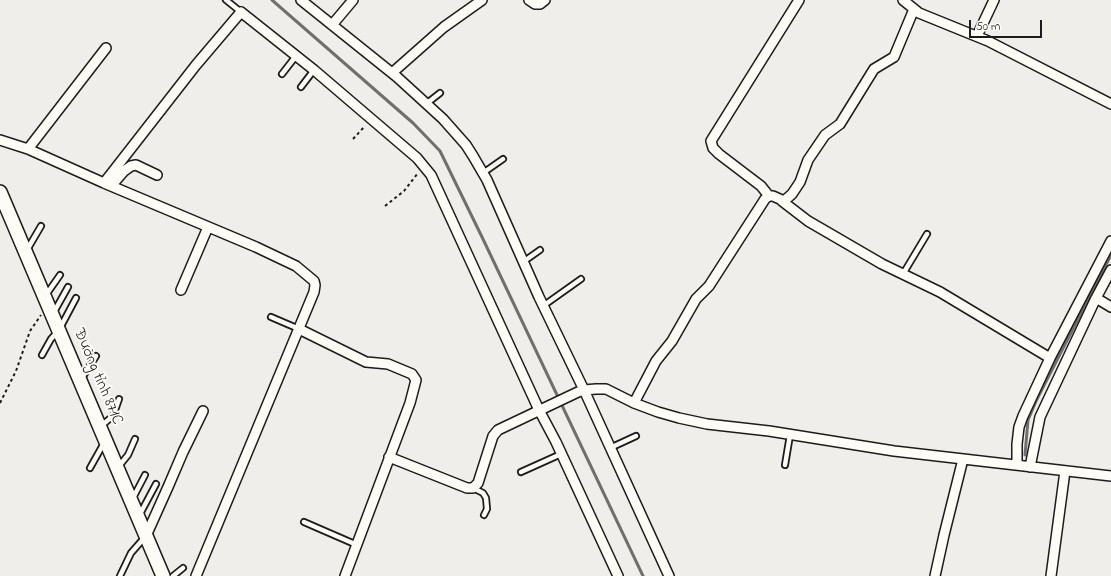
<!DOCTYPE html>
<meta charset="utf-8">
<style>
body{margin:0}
#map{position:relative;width:1111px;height:576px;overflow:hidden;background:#f0eeea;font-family:"Indie Flower",sans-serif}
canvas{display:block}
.scale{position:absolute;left:969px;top:20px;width:73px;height:18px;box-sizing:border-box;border:2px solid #1c1c1c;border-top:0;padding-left:5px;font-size:12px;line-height:14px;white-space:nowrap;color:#1c1c1c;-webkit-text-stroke:3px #fdfcf7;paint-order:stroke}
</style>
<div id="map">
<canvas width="1111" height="576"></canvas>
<div class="scale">50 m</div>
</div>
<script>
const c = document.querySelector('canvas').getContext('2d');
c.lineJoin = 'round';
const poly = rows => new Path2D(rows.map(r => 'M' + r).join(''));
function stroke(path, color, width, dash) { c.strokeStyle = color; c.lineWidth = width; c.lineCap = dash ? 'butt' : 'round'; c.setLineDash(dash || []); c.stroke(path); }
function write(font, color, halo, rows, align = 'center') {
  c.font = font + ' "Indie Flower",sans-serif'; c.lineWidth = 4; c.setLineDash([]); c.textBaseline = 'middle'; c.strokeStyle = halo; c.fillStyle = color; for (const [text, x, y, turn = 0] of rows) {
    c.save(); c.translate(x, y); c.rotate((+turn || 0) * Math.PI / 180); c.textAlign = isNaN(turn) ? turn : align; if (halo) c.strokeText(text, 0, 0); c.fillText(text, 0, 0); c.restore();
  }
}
stroke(poly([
 [272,0,413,123,440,151,482,237,643,576],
 [1025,455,1028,420,1037,399,1111,255]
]), '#706f6d', 3);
const service = poly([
 [226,0,241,12],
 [282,74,296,56],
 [301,87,314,70],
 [426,104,440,93],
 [483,173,503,159],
 [27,250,41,226],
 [523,262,540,250],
 [903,274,927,234],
 [46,295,60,275],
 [543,306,581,279],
 [54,312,68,287],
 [271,317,299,329],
 [42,355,51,339,59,330,76,298],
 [82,378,96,356],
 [101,426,113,416,119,399],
 [610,448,636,436],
 [785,465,790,435],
 [119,466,128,455,135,439],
 [90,468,104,443],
 [521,472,561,454],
 [473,488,483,493,486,498,487,509,484,515],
 [133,498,145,475],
 [140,514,156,484],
 [304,522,357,545],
 [120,576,131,553,145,537],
 [173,576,183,568]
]);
const minor = poly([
 [301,0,397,77,443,119,466,145,473,156,487,180,539,297,584,390,669,576],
 [529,0,535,4,540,4,545,0],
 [903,0,919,13,988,41,1111,104],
 [332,25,353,0],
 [977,36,994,0],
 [392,73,444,27,482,0],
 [0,140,28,149,104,183,256,247,296,266,314,281,315,285,314,292,196,576],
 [28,149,106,48],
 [104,183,196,65,241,12,314,70,417,158,431,175,539,410,556,442,618,576],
 [111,186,124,171,131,166,136,165,157,175],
 [769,196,761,186,719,154,713,148,711,141,799,0],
 [782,201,808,221,882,264,940,292,1050,358],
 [181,290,208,227],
 [1096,298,1111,307],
 [299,329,366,362,388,364,412,374,416,380,410,403,345,576],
 [634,403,656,361,672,341,696,299,709,286,765,199,769,196,773,196,784,201,792,194,800,182,808,160,825,135,840,124,874,69,894,57,914,9],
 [389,457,467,488,473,488,478,483,493,436,498,430,578,392,584,390,596,389,606,389,634,403,658,412,679,418,707,424,769,431,894,451,1111,476],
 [1017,465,1017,444,1019,427,1023,416,1050,358,1111,241],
 [1030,467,1040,417,1096,298,1111,270],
 [146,536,168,487,183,452,203,411],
 [935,576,944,535,963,459],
 [1051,576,1065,471]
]);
const secondary = poly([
 [0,192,163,576]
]);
stroke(service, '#1c1c1c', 8);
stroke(minor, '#1c1c1c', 12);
stroke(secondary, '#1c1c1c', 16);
stroke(poly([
 [353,139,365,126],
 [385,206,404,191,418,173],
 [0,403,16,371,30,331,41,315]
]), '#1c1c1c', 2, [3, 3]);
stroke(service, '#fdfcf7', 4.5);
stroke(minor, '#fdfcf7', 9);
stroke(secondary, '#fdfcf7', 13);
write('16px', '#1c1c1c', '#fdfcf7', [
 ["Đường tỉnh 871C",97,377,67]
]);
</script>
